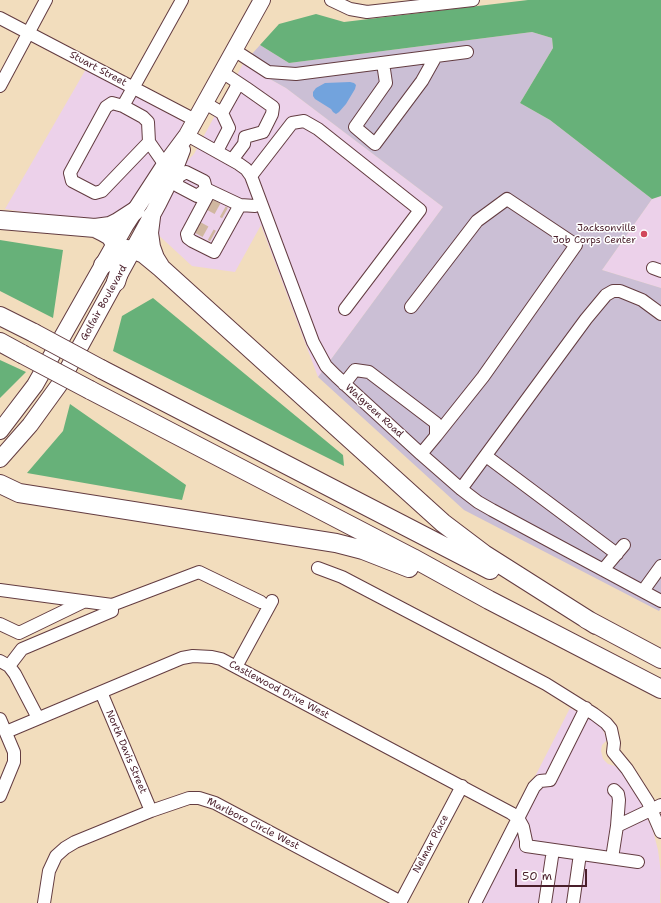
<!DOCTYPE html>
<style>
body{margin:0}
#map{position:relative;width:661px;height:903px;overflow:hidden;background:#f2ddbd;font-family:"Shantell Sans",sans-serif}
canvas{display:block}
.scale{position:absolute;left:515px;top:869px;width:72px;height:18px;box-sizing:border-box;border:2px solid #4a1f2b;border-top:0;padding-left:5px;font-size:12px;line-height:14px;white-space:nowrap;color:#4a1f2b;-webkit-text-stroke:3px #fff;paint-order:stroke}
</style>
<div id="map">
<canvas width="661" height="903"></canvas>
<div class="scale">50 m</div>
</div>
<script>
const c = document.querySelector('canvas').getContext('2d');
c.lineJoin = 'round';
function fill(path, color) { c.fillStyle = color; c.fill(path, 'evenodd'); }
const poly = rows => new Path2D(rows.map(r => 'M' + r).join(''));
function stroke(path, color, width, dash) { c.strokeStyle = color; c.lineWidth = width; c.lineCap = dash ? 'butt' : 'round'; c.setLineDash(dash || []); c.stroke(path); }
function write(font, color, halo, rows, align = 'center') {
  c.font = font + ' "Shantell Sans",sans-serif'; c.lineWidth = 3; c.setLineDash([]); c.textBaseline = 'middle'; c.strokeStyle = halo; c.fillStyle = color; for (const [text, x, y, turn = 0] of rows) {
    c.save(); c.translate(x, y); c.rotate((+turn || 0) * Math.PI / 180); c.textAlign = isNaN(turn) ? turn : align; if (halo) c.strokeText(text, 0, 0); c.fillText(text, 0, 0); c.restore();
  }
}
fill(poly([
 [243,64,286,88,443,207,318,377,261,225,235,272,192,266,153,230,160,214,187,161,194,154],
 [86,69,184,122,181,129,125,212,91,223,5,209],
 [661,196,661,288,602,270,652,199],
 [570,708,601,725,607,740,602,745,601,751,603,759,608,764,615,766,624,775,638,796,653,831,658,850,661,873,660,903,468,903,521,804]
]), '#ecd1ea');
fill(poly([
 [532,32,552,38,553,48,520,103,550,120,652,199,602,270,661,288,661,608,659,611,464,510,318,377,443,207,286,88,243,64,260,45,289,63]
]), '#cbbfd5');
fill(poly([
 [528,0,661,0,661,196,652,199,550,120,520,103,553,48,552,38,532,32,289,63,260,45,279,24,316,14,344,22],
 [0,240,63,250,53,318,0,291],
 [153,298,343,455,344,466,113,351,122,316],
 [0,360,26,372,0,398],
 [70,404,186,485,182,500,27,473,63,431]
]), '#67b179');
fill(poly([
 [350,82,354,83,356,85,355,89,346,104,339,112,336,114,333,112,331,109,315,99,313,96,313,92,316,88,325,83]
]), '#72a3dd');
stroke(poly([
 [207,203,225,213],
 [195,226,213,236]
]), '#d0b7a0', 12, [12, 6]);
const minor = poly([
 [331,0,350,9,367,12,473,0],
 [0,18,195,120],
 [234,50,268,72,296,74,467,52],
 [383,63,386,83,355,127,375,144,422,81,436,56],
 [222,72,246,88,273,107,272,114,263,132,245,137,244,144,232,160],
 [0,86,46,0],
 [205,103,222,113,229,128,217,151],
 [123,106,112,103,106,107,70,173,72,181,95,193,102,191,149,142],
 [222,113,236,88,237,82],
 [187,135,239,164,246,169,251,176,313,342,326,366,336,376,421,454,461,489,478,502,492,510,661,601],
 [165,165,149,142,148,122,143,117,123,106,182,0],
 [251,176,292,123,304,121,318,129,420,210,345,309],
 [176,178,186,172,204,181,206,189,240,205,255,206,261,203],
 [176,178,178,186,197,196,206,189],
 [210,191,187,234,188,238,192,241,214,252,240,205],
 [653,268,661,271],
 [411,307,477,221,507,199,576,245,483,377,436,436],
 [344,384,355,370,369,372,436,423,436,436,421,454],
 [486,456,617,554],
 [461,489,586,319,606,295,613,291,620,291,642,300,661,314],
 [318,568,342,577,546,684,594,714,606,723,611,729,614,743,613,752,627,769,648,802,661,832],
 [603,570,624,545],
 [0,590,112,605,199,572,261,602],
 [643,591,661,566],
 [0,624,19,633,83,602],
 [0,661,9,666,15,674,38,718],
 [9,666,22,649,112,611,112,605],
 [236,667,272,601],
 [101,692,151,811],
 [0,719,14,752,14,762,0,796],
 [6,732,182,658,193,656,212,657,221,659,236,667,511,813,518,818,523,827,526,841,526,846,638,862],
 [617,826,661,805],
 [612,858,617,826,619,800,618,794,614,790],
 [44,903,49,871,56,856,65,848,75,842,151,811,189,798,199,798,215,803,401,902],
 [400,903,462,786],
 [475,903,534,787,540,781,550,780,586,708],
 [545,903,553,850],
 [573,903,580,854]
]);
const major = poly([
 [0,431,35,385,125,226,164,166,187,135,262,0],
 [0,459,30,425,59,385,158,204,172,176,182,150]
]);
const highway = poly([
 [151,217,149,233,151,247,155,258,160,266],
 [0,220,95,228,103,232,110,236,119,250,121,259,120,269,116,282],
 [95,228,110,226,118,222,135,211],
 [103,265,119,250,126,249,134,250,144,254,161,268,443,523,484,554,596,625],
 [0,316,34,333],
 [0,342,22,354],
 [101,369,490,570],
 [90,390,413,558,489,600,661,689],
 [0,484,19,493,336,543,363,550,409,568],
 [586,619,661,659]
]);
stroke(minor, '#633c41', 14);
stroke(major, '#633c41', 18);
stroke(highway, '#633c41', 20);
stroke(minor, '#fff', 12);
stroke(major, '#fff', 16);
stroke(highway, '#fff', 18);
const highwayBridge = poly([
 [34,333,101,369],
 [22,354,90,390]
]);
stroke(highwayBridge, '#633c41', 20, []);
stroke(highwayBridge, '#fff', 18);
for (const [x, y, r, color] of [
 [644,234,4,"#d1495b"]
]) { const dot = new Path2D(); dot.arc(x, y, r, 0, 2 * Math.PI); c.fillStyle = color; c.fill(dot); stroke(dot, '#fff', 1.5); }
write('10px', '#4a1f2b', '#fff', [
 ["Stuart Street",98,69,28],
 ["Golfair Boulevard",104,303,-61],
 ["Walgreen Road",374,411,42],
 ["Castlewood Drive West",279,690,28],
 ["North Davis Street",126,752,67],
 ["Marlboro Circle West",253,824,27],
 ["Nelmar Place",431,844,-62]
]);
write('10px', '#4a1f2b', '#fff', [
 ["Jacksonville",636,228],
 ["Job Corps Center",636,240]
], 'right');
</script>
